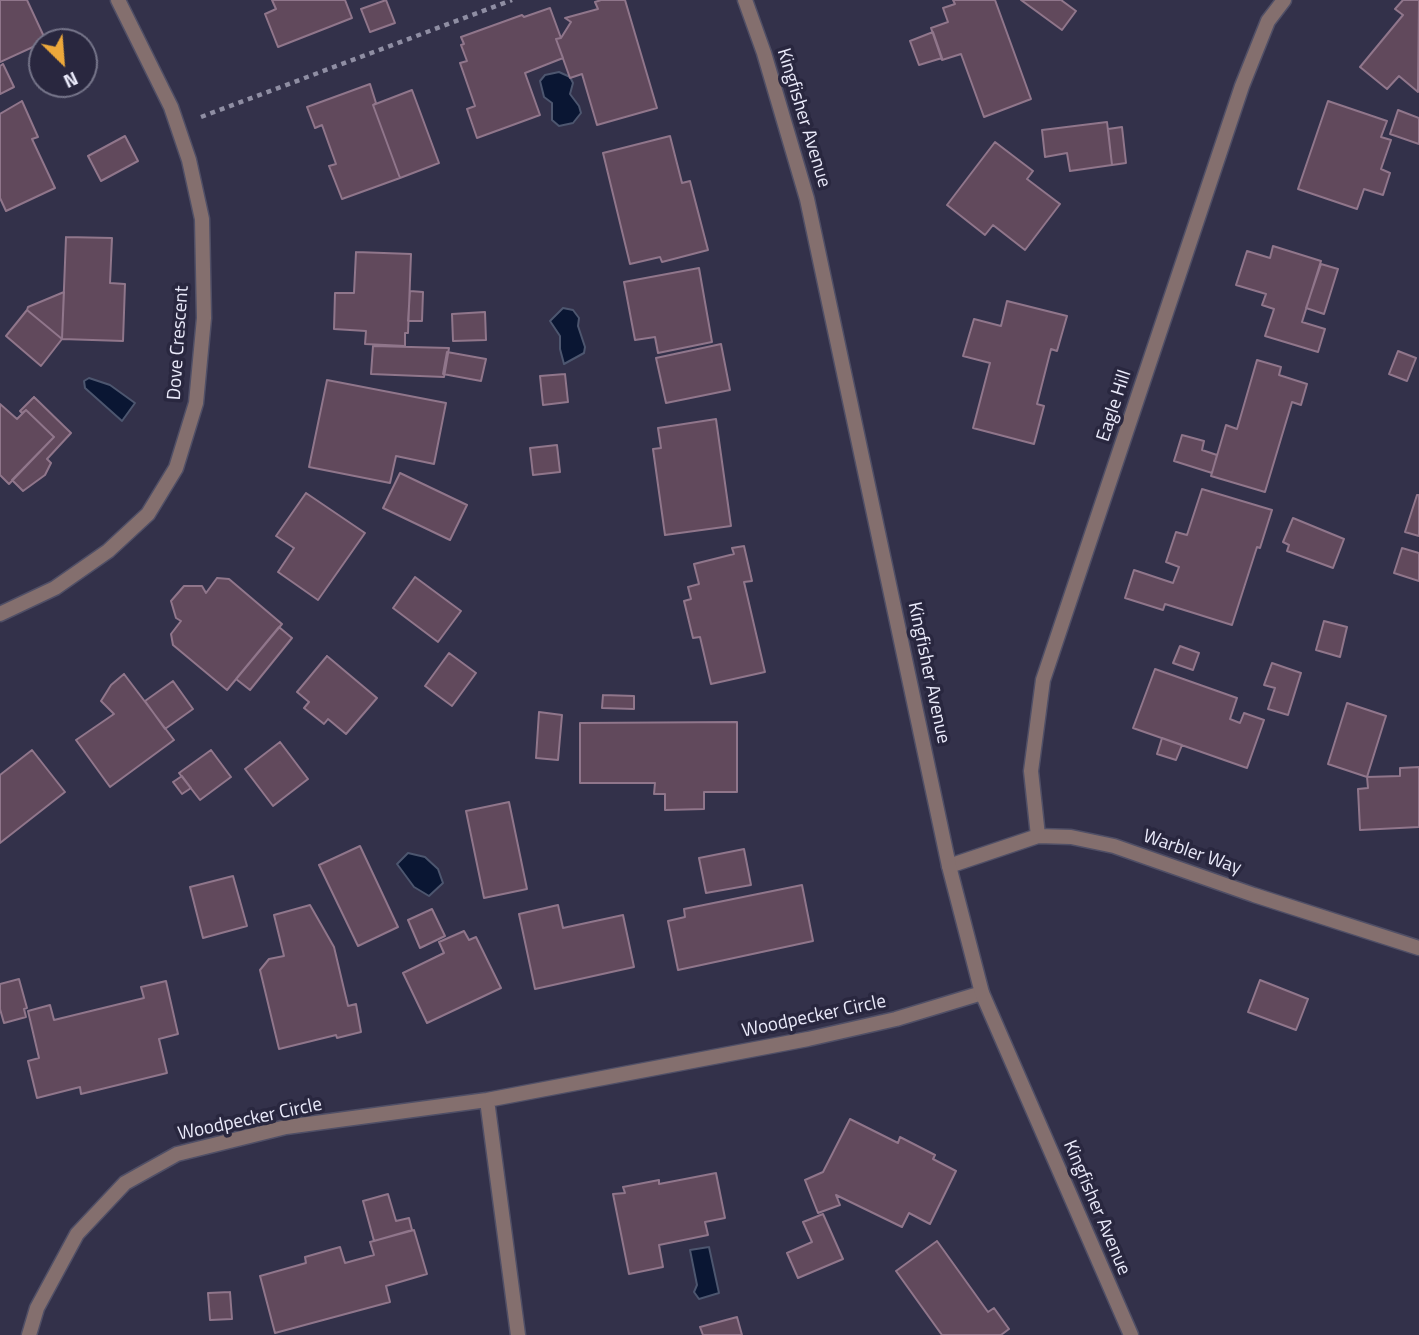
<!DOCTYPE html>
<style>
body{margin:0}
#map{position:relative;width:1419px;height:1335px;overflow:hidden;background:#33314a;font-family:"Titillium Web",sans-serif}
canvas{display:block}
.north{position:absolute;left:28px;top:28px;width:70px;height:70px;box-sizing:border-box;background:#29273f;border:2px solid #76758a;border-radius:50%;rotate:155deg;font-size:19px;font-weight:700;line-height:28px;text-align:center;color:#eaeafa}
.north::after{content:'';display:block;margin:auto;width:24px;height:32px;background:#eda83b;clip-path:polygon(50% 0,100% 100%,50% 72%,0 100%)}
</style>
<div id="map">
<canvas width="1419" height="1335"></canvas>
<div class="north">N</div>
</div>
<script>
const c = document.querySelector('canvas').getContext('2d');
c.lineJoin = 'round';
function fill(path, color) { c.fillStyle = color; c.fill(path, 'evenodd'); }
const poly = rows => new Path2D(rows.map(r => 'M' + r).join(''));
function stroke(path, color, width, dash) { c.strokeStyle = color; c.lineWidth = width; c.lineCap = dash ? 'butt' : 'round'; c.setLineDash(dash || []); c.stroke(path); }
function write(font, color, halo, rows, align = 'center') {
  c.font = font + ' "Titillium Web",sans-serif'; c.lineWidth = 7; c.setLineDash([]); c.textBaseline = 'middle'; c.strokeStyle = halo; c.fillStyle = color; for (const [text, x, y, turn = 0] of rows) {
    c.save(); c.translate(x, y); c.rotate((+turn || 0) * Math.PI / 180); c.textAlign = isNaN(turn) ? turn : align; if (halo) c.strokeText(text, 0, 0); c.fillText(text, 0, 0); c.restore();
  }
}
const water = poly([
 [559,72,570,77,573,83,570,94,579,106,581,113,573,123,559,126,552,120,552,103,544,97,540,81,545,75,559,72],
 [563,308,573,310,579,318,578,326,585,347,584,353,564,364,560,349,560,336,550,321,563,308],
 [89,378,110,385,135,403,122,421,85,388,84,381,89,378],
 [408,853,425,857,438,869,443,883,429,896,414,887,397,864,408,853],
 [709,1247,719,1293,699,1299,694,1292,697,1285,690,1250,709,1247]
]);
fill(water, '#0a1633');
stroke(water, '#4d566f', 2);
const building = poly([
 [0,0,27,0,46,41,0,62,0,0],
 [272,0,345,0,352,18,278,47,265,14,276,9,272,0],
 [386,0,395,23,370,32,361,9,386,0],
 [601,0,625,0,657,108,597,125,582,74,570,78,556,39,561,38,571,22,565,18,598,9,595,2,601,0],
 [953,0,995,0,1031,99,984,117,961,54,942,60,931,28,948,22,943,8,955,4,953,0],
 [1021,0,1061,0,1076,11,1062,30,1021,0],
 [1403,0,1419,0,1418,92,1399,76,1387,89,1360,67,1403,15,1395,9,1403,0],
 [550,8,561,38,556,39,563,58,525,73,540,115,477,138,467,109,475,106,460,63,467,61,461,45,464,44,461,37,522,15,524,17,550,8],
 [933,32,942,58,919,65,910,41,933,32],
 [3,64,14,87,0,94,0,66,3,64],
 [370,84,376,103,373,105,400,178,342,199,329,166,336,164,322,125,315,128,307,107,370,84],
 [412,90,439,163,400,178,373,105,412,90],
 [22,101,38,137,32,139,55,188,6,211,0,198,0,114,22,101],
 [1328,101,1387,121,1381,137,1391,140,1381,169,1390,173,1383,195,1364,189,1357,209,1298,189,1328,101],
 [1398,110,1419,118,1419,144,1390,134,1398,110],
 [1107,122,1112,165,1070,171,1067,153,1045,157,1042,130,1107,122],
 [1122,127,1126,163,1112,165,1108,129,1122,127],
 [125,136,138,161,101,181,88,156,125,136],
 [670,136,682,183,690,181,708,250,662,262,660,257,630,264,603,153,670,136],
 [995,142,1033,171,1027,179,1060,204,1025,250,993,225,985,235,947,205,995,142],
 [66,237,112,238,110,283,125,284,123,341,62,339,66,237],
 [1273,246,1321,261,1302,322,1325,329,1318,352,1265,336,1274,309,1262,305,1266,294,1236,285,1247,251,1270,258,1273,246],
 [356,252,411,254,408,333,405,333,405,346,365,344,366,331,334,329,335,293,354,293,356,252],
 [1321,264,1338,269,1324,314,1306,308,1321,264],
 [699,268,712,342,658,353,655,337,635,340,624,282,699,268],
 [410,291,423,292,422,321,408,321,410,291],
 [64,292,62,339,27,310,28,307,64,292],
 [1007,301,1067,316,1057,351,1051,349,1037,404,1044,406,1034,444,973,428,990,363,963,356,974,319,1001,326,1007,301],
 [27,310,62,339,41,366,6,336,27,310],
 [485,312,486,340,453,341,452,314,485,312],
 [721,344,730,390,666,403,656,358,721,344],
 [373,346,449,348,444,377,371,374,373,346],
 [1398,351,1416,358,1407,381,1389,374,1398,351],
 [447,352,486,359,481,381,443,374,447,352],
 [1257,360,1281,367,1279,375,1307,384,1301,405,1292,402,1265,492,1211,476,1226,425,1237,429,1257,360],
 [565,374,568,402,543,405,540,376,565,374],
 [327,380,446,403,434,464,396,456,390,483,309,467,327,380],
 [34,397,71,433,47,459,51,463,45,475,23,491,12,480,54,437,26,410,22,413,20,411,34,397],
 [0,404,17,419,26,410,54,437,9,484,0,475,0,404],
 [716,419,731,526,665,535,653,449,661,448,658,428,716,419],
 [1182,435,1204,441,1202,450,1217,455,1212,473,1174,461,1182,435],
 [557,445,560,472,533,475,530,448,557,445],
 [400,473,467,505,450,540,383,508,400,473],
 [1202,489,1272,510,1260,548,1257,547,1232,625,1165,604,1163,610,1125,598,1134,570,1173,583,1179,567,1166,562,1176,532,1187,535,1202,489],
 [306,493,365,533,318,600,278,572,294,548,276,536,306,493],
 [1417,495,1419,495,1419,536,1405,532,1417,495],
 [1293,518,1344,539,1333,568,1287,551,1289,545,1283,542,1293,518],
 [744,546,752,581,744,582,765,672,711,684,700,637,693,638,684,601,691,599,688,587,699,584,694,564,734,554,732,548,744,546],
 [1402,548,1419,553,1419,581,1394,573,1402,548],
 [415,577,461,611,438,642,393,608,415,577],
 [217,578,229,579,282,624,227,690,173,645,171,634,181,621,176,618,171,601,184,586,202,586,206,593,217,578],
 [1324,621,1347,627,1340,657,1316,650,1324,621],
 [279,627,292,638,250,690,236,679,279,627],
 [1180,646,1199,653,1193,670,1173,663,1180,646],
 [449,653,476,673,452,706,425,686,449,653],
 [327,656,377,698,346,734,328,719,324,724,304,708,309,702,297,692,327,656],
 [1272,663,1301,673,1288,715,1268,709,1275,688,1264,685,1272,663],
 [1155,669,1237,698,1230,719,1240,723,1244,713,1264,720,1247,768,1133,728,1155,669],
 [124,674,174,740,110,787,76,740,114,714,101,701,111,685,124,674],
 [173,681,193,709,165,729,145,701,173,681],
 [603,695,634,696,634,709,602,708,603,695],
 [1347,703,1386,716,1367,777,1328,764,1347,703],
 [539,712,562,715,558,760,536,758,539,712],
 [737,722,737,792,704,792,704,809,665,810,665,794,654,794,655,783,580,783,580,723,737,722],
 [1162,738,1182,745,1176,760,1157,754,1162,738],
 [280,742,308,779,273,806,245,769,280,742],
 [32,750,65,792,0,843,0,775,32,750],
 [211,750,231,777,200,800,179,773,211,750],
 [1419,767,1419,827,1360,830,1358,789,1368,788,1367,777,1400,776,1400,768,1419,767],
 [182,776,191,788,182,794,173,782,182,776],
 [509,802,527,889,484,898,466,811,509,802],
 [360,846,398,927,358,946,319,865,360,846],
 [744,849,751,885,706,893,699,858,744,849],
 [233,876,247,926,203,938,190,887,233,876],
 [802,885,813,941,678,970,668,921,685,917,684,909,802,885],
 [310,905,334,947,348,1006,356,1004,361,1032,337,1038,336,1035,279,1049,260,970,269,959,284,956,274,915,310,905],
 [558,905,563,928,623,915,634,967,535,989,519,914,558,905],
 [432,909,445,936,420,948,408,920,432,909],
 [464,931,469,940,476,937,501,988,427,1023,403,973,444,953,439,942,464,931],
 [19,979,27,1008,24,1009,26,1017,4,1023,0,1009,0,984,19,979],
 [1260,980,1308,999,1296,1030,1248,1012,1260,980],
 [166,981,178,1034,159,1039,167,1073,81,1094,80,1087,37,1098,28,1061,39,1058,28,1011,50,1005,54,1020,144,998,141,987,166,981],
 [850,1119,898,1143,900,1137,935,1155,933,1159,956,1171,930,1224,909,1213,902,1227,836,1195,840,1205,818,1213,805,1180,823,1172,850,1119],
 [716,1173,725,1218,705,1222,708,1235,659,1245,663,1267,629,1274,613,1194,625,1193,623,1187,659,1180,659,1184,716,1173],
 [388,1194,396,1221,409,1218,412,1230,374,1241,363,1201,388,1194],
 [823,1214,843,1259,798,1278,787,1253,812,1242,803,1222,823,1214],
 [414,1230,427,1274,386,1286,390,1302,275,1333,260,1276,306,1263,305,1257,340,1247,345,1263,374,1255,370,1242,414,1230],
 [937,1241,988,1312,994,1308,1009,1329,1001,1335,942,1335,896,1271,937,1241],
 [230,1292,232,1319,210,1320,208,1293,230,1292],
 [737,1317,742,1335,703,1335,700,1327,737,1317]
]);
fill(building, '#61495c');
stroke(building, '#90768b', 2);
const minor = poly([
 [0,614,55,588,108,551,148,514,176,468,196,403,204,318,202,219,189,160,171,107,118,0],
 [1038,836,1031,771,1043,680,1242,86,1268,21,1284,0],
 [949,866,1038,836,1071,837,1114,846,1254,895,1419,948],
 [487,1100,518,1335],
 [29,1335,37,1308,77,1234,125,1183,177,1154,286,1127,487,1100,808,1039,896,1019,982,993]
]);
const tertiary = poly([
 [745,0,764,53,807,199,949,866,982,993,1131,1335]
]);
stroke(minor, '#504f66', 17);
stroke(tertiary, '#504f66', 17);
stroke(poly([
 [201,117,512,0]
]), '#8f8ea3', 4.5, [5, 5]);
stroke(minor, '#846f6e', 14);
stroke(tertiary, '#846f6e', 14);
write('19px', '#eaeafa', '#29273f', [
 ["Kingfisher Avenue",803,118,73],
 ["Dove Crescent",179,343,-86],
 ["Eagle Hill",1115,406,-72],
 ["Kingfisher Avenue",928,673,78],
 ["Warbler Way",1192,853,19],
 ["Woodpecker Circle",814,1017,-12],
 ["Woodpecker Circle",250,1120,-12],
 ["Kingfisher Avenue",1096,1208,67]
]);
</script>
